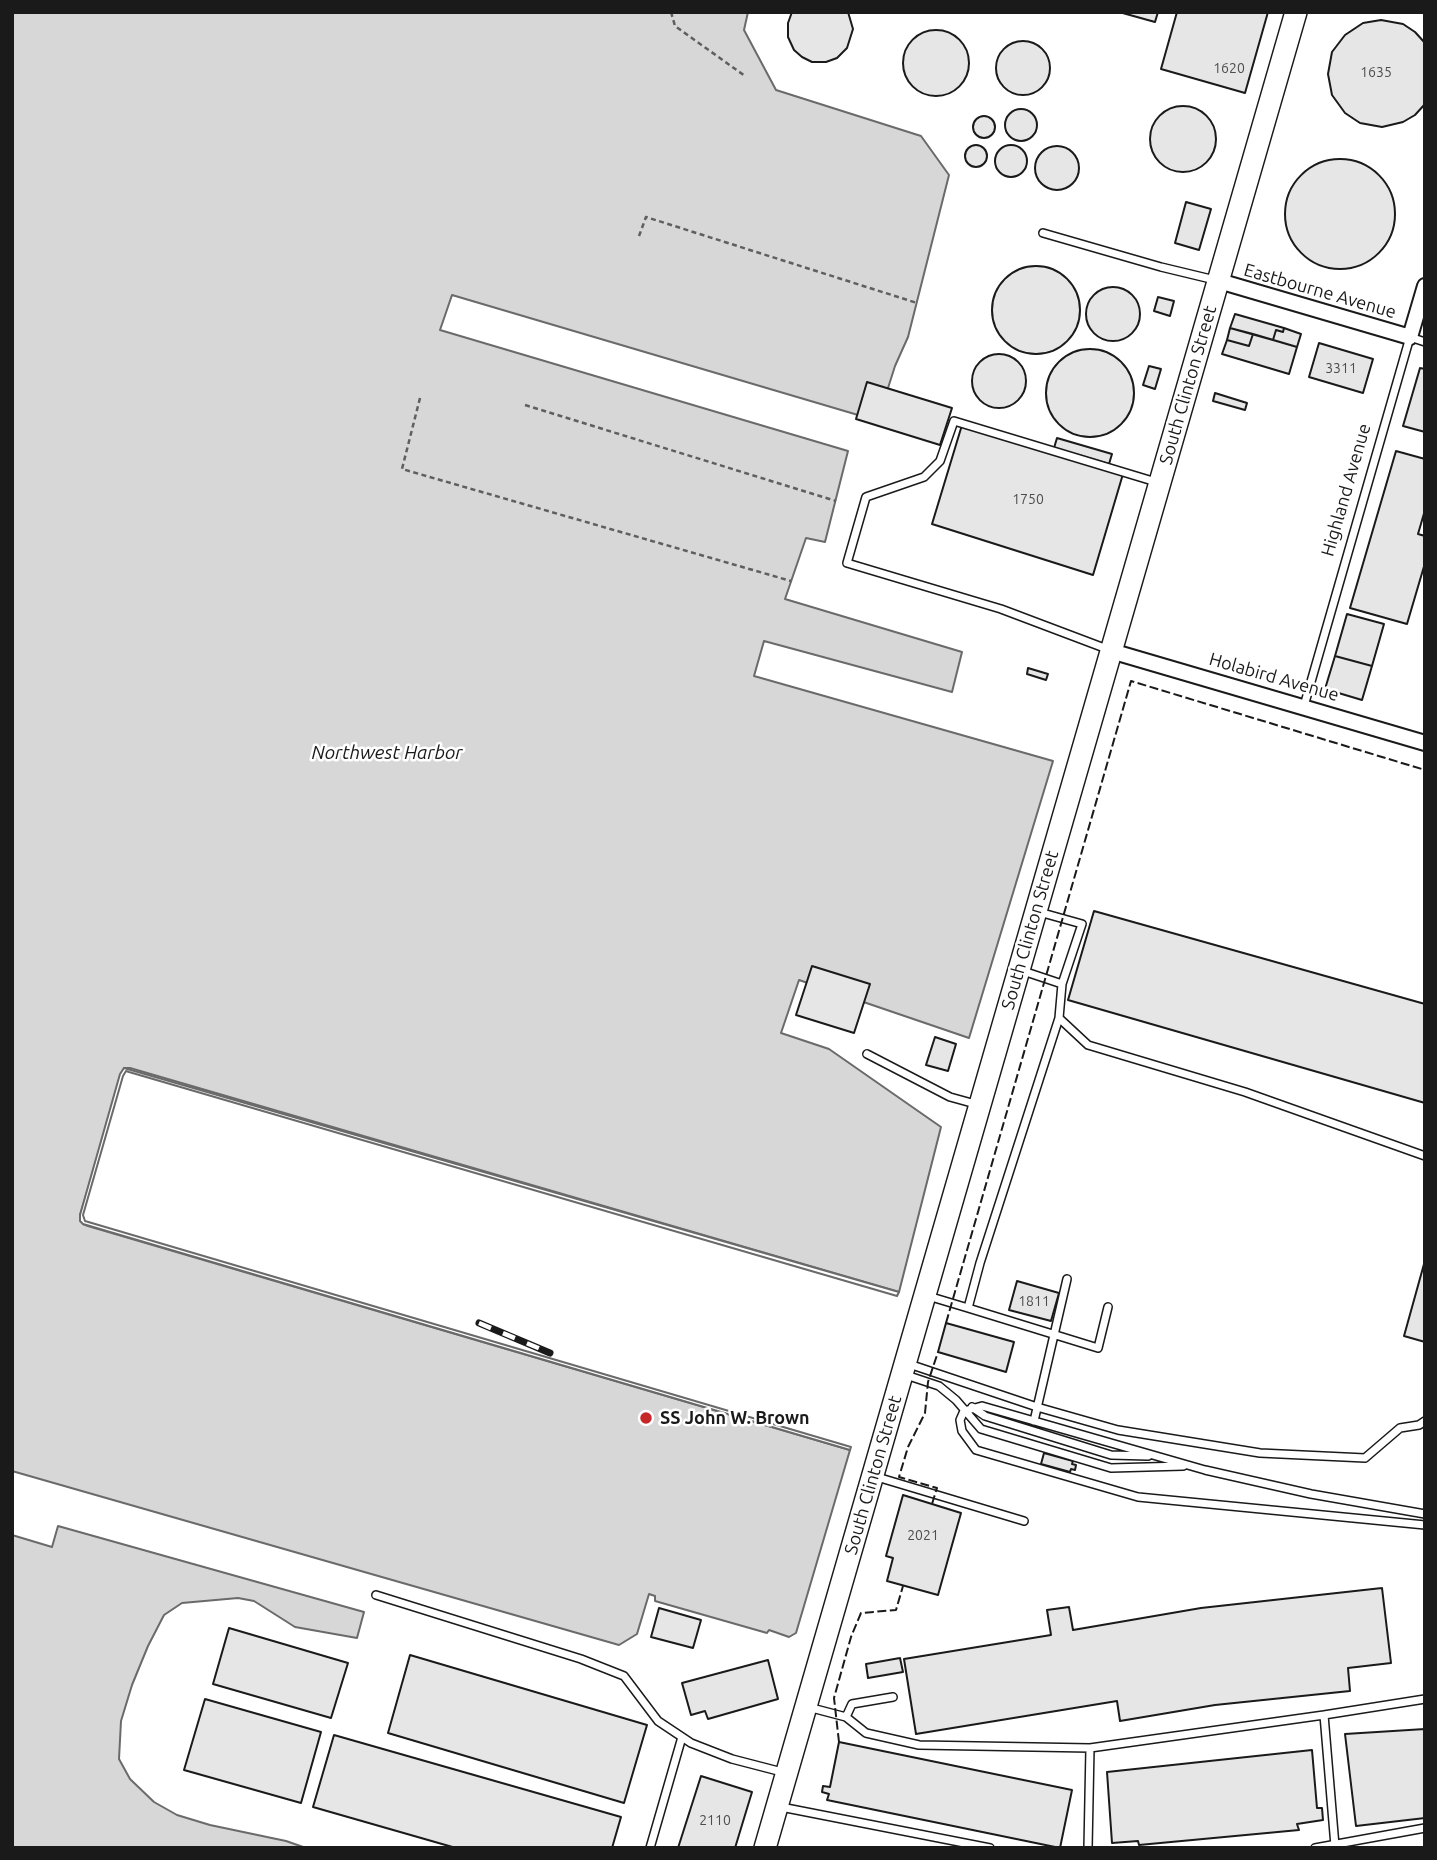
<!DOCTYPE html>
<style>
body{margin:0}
#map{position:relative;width:1437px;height:1860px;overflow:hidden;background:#fff;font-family:Ubuntu,sans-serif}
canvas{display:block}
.frame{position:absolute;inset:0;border:14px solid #1a1a1a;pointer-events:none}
</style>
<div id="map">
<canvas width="1437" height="1860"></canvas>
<div class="frame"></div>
</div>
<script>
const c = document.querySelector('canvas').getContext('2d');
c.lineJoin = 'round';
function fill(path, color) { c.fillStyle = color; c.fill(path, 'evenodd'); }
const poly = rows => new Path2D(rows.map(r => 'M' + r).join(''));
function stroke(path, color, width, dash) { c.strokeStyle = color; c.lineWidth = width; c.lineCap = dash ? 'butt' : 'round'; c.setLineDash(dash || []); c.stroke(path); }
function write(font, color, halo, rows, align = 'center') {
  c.font = font + ' Ubuntu,sans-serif'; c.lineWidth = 5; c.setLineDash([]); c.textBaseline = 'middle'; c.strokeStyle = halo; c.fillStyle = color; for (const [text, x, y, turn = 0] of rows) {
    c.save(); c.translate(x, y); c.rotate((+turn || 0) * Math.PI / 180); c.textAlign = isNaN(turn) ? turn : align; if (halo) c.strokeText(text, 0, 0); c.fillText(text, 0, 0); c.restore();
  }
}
const water = poly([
 [12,12,748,12,744,30,776,90,921,136,949,175,908,337,895,366,888,388,868,390,858,415,452,295,440,330,848,451,825,542,806,538,785,599,962,652,952,692,764,641,754,676,1053,761,969,1038,799,980,781,1033,829,1049,941,1127,899,1292,130,1068,124,1068,80,1215,83,1224,88,1226,850,1450,796,1633,789,1637,769,1630,767,1633,655,1601,655,1596,649,1594,637,1634,619,1645,12,1471,12,12],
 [58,1526,364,1612,357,1638,295,1627,254,1601,238,1598,182,1603,164,1615,148,1646,132,1685,121,1721,119,1759,130,1779,154,1802,177,1815,210,1825,286,1841,306,1848,12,1848,12,1535,52,1547,58,1526]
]);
fill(water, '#d7d7d7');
stroke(water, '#6a6a6a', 2);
const pier = poly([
 [124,1068,899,1292,897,1296,129,1072,126,1071,123,1076,83,1215,85,1221,851,1447,850,1450,83,1224,80,1221,80,1215,120,1074,124,1068]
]);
fill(pier, '#fff');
stroke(pier, '#6a6a6a', 2);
const building = poly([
 [792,12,848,12,853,29,847,48,837,58,826,62,812,62,802,57,794,50,788,37,788,23,792,12],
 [1119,12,1158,12,1155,22,1119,12],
 [1177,12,1268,12,1245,93,1161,69,1177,12],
 [1381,20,1403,24,1415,32,1425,43,1425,104,1415,115,1403,122,1382,127,1360,123,1345,113,1332,95,1328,74,1332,52,1345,35,1363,23,1381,20],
 '903 63a33 33 0 1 1 66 0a33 33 0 1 1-66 0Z',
 '996 68a27 27 0 1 1 54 0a27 27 0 1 1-54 0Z',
 '1150 139a33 33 0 1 1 66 0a33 33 0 1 1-66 0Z',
 '1005 125a16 16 0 1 1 32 0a16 16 0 1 1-32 0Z',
 '973 127a11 11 0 1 1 22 0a11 11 0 1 1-22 0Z',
 '965 156a11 11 0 1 1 22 0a11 11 0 1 1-22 0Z',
 '995 161a16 16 0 1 1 32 0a16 16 0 1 1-32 0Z',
 '1035 168a22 22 0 1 1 44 0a22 22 0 1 1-44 0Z',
 '1285 214a55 55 0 1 1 110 0a55 55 0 1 1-110 0Z',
 [1186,202,1211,209,1199,250,1175,243,1186,202],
 '992 310a44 44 0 1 1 88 0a44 44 0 1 1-88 0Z',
 '1086 314a27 27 0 1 1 54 0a27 27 0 1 1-54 0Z',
 [1158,297,1174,301,1170,316,1154,311,1158,297],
 [1235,314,1284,328,1283,332,1276,330,1273,340,1230,328,1235,314],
 [1230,328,1253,334,1249,346,1227,340,1230,328],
 [1284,328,1301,334,1297,347,1273,340,1276,330,1283,332,1284,328],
 [1253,334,1297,347,1289,374,1222,354,1227,340,1249,346,1253,334],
 [1319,343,1373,359,1363,393,1309,377,1319,343],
 '1046 393a44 44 0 1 1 88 0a44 44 0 1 1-88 0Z',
 '972 381a27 27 0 1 1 54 0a27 27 0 1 1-54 0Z',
 [1149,366,1161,369,1155,389,1143,385,1149,366],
 [1420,368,1425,369,1425,432,1403,426,1420,368],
 [867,382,952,408,940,445,856,419,867,382],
 [1215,393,1247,403,1245,410,1213,401,1215,393],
 [962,425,1123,474,1093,575,932,524,962,425],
 [1057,438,1112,454,1109,464,1054,448,1057,438],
 [1396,451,1425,459,1425,510,1418,534,1425,536,1425,563,1407,624,1350,608,1396,451],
 [1347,614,1384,624,1372,666,1335,656,1347,614],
 [1335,656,1372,666,1362,700,1325,689,1335,656],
 [1028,668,1048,674,1046,680,1027,674,1028,668],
 [1094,911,1425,1004,1425,1103,1068,1000,1094,911],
 [812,966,870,984,854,1033,796,1015,812,966],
 [935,1037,956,1044,948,1071,926,1065,935,1037],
 [1424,1264,1425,1264,1425,1342,1404,1336,1424,1264],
 [1017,1281,1059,1293,1051,1321,1009,1310,1017,1281],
 [946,1323,1014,1342,1006,1372,938,1352,946,1323],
 [1044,1453,1073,1461,1072,1464,1076,1465,1075,1470,1071,1469,1070,1472,1041,1464,1044,1453],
 [903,1495,961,1513,938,1595,887,1581,893,1558,886,1556,903,1495],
 [1382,1588,1391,1663,1348,1668,1350,1691,1215,1705,1120,1721,1117,1701,916,1734,904,1659,1051,1635,1047,1610,1069,1607,1073,1630,1201,1608,1382,1588],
 [659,1608,701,1620,693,1648,651,1637,659,1608],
 [229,1628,348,1663,331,1718,213,1684,229,1628],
 [410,1655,647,1725,624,1803,388,1733,410,1655],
 [900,1658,903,1672,868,1678,866,1664,900,1658],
 [768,1660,778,1699,708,1719,705,1711,691,1715,682,1683,768,1660],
 [205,1699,321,1732,301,1803,184,1770,205,1699],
 [1425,1729,1425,1818,1356,1826,1345,1734,1425,1729],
 [334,1735,621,1817,612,1848,456,1848,313,1807,334,1735],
 [839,1742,1072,1790,1060,1848,827,1800,829,1794,822,1792,823,1786,830,1787,839,1742],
 [1312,1750,1317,1808,1322,1808,1323,1820,1297,1824,1299,1830,1139,1845,1138,1841,1112,1843,1107,1772,1312,1750],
 [701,1776,752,1792,735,1848,678,1848,701,1776]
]);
fill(building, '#e6e6e6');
stroke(building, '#1a1a1a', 2);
const service = poly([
 [1043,233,1161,267,1215,280],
 [1107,649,1001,609,847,563,866,497,924,477,940,461,954,421,1156,482],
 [1304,706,1410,337,1425,342],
 [1023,971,1062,984,1082,924,1039,912],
 [1062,984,1059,1018,1088,1045,1245,1092,1425,1156],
 [1059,1018,980,1263,968,1308,1098,1348,1108,1307],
 [867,1054,950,1097,979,1105],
 [928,1296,968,1308],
 [909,1364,1037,1407,1118,1430,1260,1453,1365,1458,1400,1428,1419,1425,1425,1421],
 [906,1375,939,1386,956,1400,981,1429,1111,1468,1183,1466],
 [972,1407,985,1416,1111,1455,1148,1456],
 [1034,1421,1067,1279],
 [877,1477,1024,1521],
 [1425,1514,1311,1494,1205,1470,982,1406,964,1411,960,1420,962,1431,976,1450,1138,1497,1425,1525],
 [376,1595,581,1659,624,1676,658,1721,691,1743,732,1759,786,1773],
 [808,1707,846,1717,866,1733,919,1745,1090,1748],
 [846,1717,852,1704,893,1697],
 [781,1807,990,1848],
 [1335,1846,1324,1715,1425,1699],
 [650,1848,682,1737],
 [1088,1848,1090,1748,1324,1715],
 [1315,1848,1425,1828]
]);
const minor = poly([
 [1219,281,1410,337,1425,286],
 [1111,651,1425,743]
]);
const secondary = poly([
 [765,1848,1296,12]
]);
stroke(service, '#1a1a1a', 10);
stroke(minor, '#1a1a1a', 18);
stroke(secondary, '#1a1a1a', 24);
stroke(poly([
 [671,12,675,26,745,76],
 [639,236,646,217,917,303],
 [420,398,402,469,791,581],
 [525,405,836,501]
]), '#5f5f5f', 2.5, [5, 3.5]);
stroke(service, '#fff', 7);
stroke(minor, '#fff', 14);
stroke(secondary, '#fff', 21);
const rail = poly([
 [479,1323,550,1353]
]);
stroke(rail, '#1a1a1a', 7);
stroke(rail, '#fff', 4.5, [13]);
stroke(poly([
 [946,1323,1131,681,1425,770],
 [932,1504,937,1488,899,1477,908,1447,925,1413,928,1382,938,1352],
 [839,1742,834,1698,851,1637,861,1613,896,1610,903,1586]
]), '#1a1a1a', 2, [9, 3.5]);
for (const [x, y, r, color] of [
 [646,1418,7,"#c62828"]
]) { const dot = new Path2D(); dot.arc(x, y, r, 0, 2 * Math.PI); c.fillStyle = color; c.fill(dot); stroke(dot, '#fff', 2.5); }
write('14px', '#4d4d4d', null, [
 ["1620",1229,68],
 ["1635",1376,72],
 ["3311",1341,368],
 ["1750",1028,499],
 ["1811",1034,1301],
 ["2021",923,1535],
 ["2110",715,1820]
]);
write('18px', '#1a1a1a', '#fff', [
 ["Eastbourne Avenue",1320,291,16],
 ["South Clinton Street",1188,385,-74],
 ["Highland Avenue",1346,490,-74],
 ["Holabird Avenue",1274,677,16],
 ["South Clinton Street",1030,930,-74],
 ["South Clinton Street",873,1475,-74]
]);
write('bold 18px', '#1a1a1a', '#fff', [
 ["SS John W. Brown",660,1418]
], 'left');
write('italic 19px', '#1a1a1a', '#fff', [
 ["Northwest Harbor",387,753]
]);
</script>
